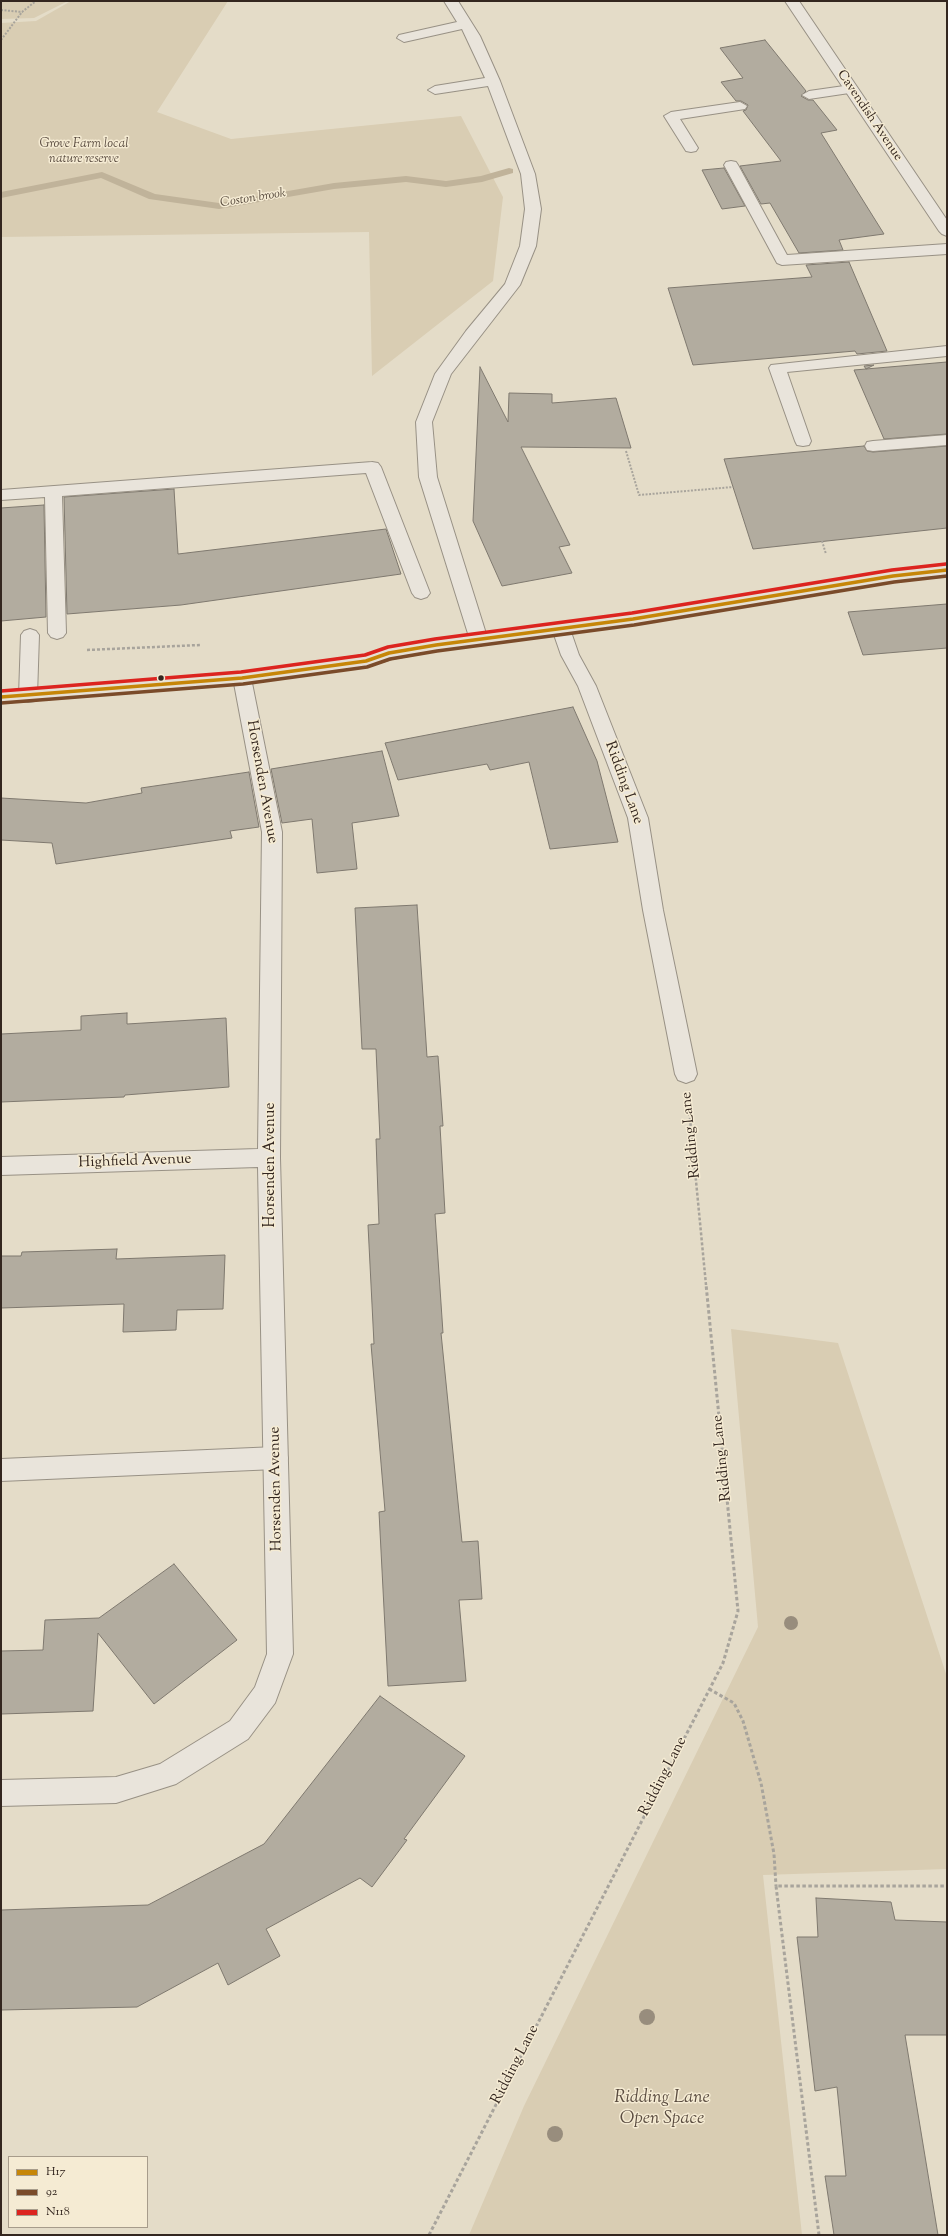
<!DOCTYPE html>
<style>
body{margin:0}
#map{position:relative;width:948px;height:2236px;overflow:hidden;background:#e4dcc8;font-family:"Sorts Mill Goudy",serif}
canvas{display:block}
.frame{position:absolute;inset:0;border:2px solid #33261f;pointer-events:none}
.legend{position:absolute;left:8px;top:2156px;width:140px;height:72px;box-sizing:border-box;background:#f5ebd3;border:1px solid #a79c8b;margin:0;padding:5px 7px;list-style:none;font-size:12px;color:#33261f}
.legend li{display:flex;align-items:center;gap:8px;height:20px}
.legend b{width:20px;border:1px solid #a79c8b}
</style>
<div id="map">
<canvas width="948" height="2236"></canvas>
<div class="frame"></div>
<ul class="legend">
<li><b style="height:5px;background:#c68608"></b>H17</li>
<li><b style="height:5px;background:#7a4b2a"></b>92</li>
<li><b style="height:5px;background:#dc241f"></b>N118</li>
</ul>
</div>
<script>
const c = document.querySelector('canvas').getContext('2d');
c.lineJoin = 'round';
function fill(path, color) { c.fillStyle = color; c.fill(path, 'evenodd'); }
const poly = rows => new Path2D(rows.map(r => 'M' + r).join(''));
function stroke(path, color, width, dash) { c.strokeStyle = color; c.lineWidth = width; c.lineCap = dash ? 'butt' : 'round'; c.setLineDash(dash || []); c.stroke(path); }
function write(font, color, halo, rows, align = 'center') {
  c.font = font + ' "Sorts Mill Goudy",serif'; c.lineWidth = 3; c.setLineDash([]); c.textBaseline = 'middle'; c.strokeStyle = halo; c.fillStyle = color; for (const [text, x, y, turn = 0] of rows) {
    c.save(); c.translate(x, y); c.rotate((+turn || 0) * Math.PI / 180); c.textAlign = isNaN(turn) ? turn : align; if (halo) c.strokeText(text, 0, 0); c.fillText(text, 0, 0); c.restore();
  }
}
fill(poly([
 [1,1,68,1,34,18,1,19],
 [71,1,228,1,157,112,231,139,461,116,503,197,493,281,372,376,369,232,1,237,1,23,36,21],
 [731,1329,838,1343,947,1677,947,1869,763,1875,802,2235,469,2235,524,2106,758,1627]
]), '#d9cdb3');
fill(poly([
 [509,168,513,169,513,173,482,182,446,187,406,182,334,189,219,209,149,199,101,178,1,198,1,192,102,172,155,194,219,203,334,183,406,176,446,181,481,176,509,168]
]), '#c0b39a');
const building = poly([
 [765,40,806,91,801,96,808,100,813,100,837,130,821,133,884,234,839,240,843,250,799,253,770,203,761,204,740,166,781,161,743,111,746,110,748,105,741,101,736,101,721,82,743,78,720,48,765,40],
 [724,168,745,206,722,209,702,170,724,168],
 [849,262,887,351,857,354,855,351,693,365,668,288,812,277,806,265,849,262],
 [947,362,947,434,884,439,854,370,866,369,864,366,874,365,866,369,947,362],
 [480,367,508,422,509,393,552,394,552,403,616,398,631,448,521,447,570,545,559,547,572,573,502,586,473,521,480,367],
 [864,446,867,451,873,452,947,446,947,528,753,549,724,459,864,446],
 [174,489,178,554,386,529,401,574,181,605,67,614,64,497,174,489],
 [44,505,46,617,1,621,1,508,44,505],
 [947,604,947,648,863,655,848,612,947,604],
 [573,707,597,761,618,842,550,849,529,762,490,770,487,764,398,780,385,743,573,707],
 [382,751,399,816,352,823,357,869,317,873,312,819,282,823,271,769,382,751],
 [249,772,259,827,230,831,232,838,56,864,52,843,1,840,1,798,86,803,142,793,141,788,249,772],
 [417,905,427,1057,438,1056,443,1126,440,1126,445,1213,435,1214,443,1333,441,1333,462,1542,478,1541,482,1599,459,1600,466,1681,388,1686,379,1512,385,1511,371,1344,374,1344,368,1225,379,1224,376,1139,380,1139,376,1049,362,1049,355,908,417,905],
 [127,1013,127,1024,226,1018,229,1087,125,1095,124,1097,1,1102,1,1034,81,1030,81,1016,127,1013],
 [117,1249,116,1259,225,1255,223,1309,177,1310,176,1330,123,1332,124,1304,1,1308,1,1256,21,1256,22,1252,117,1249],
 [174,1564,237,1640,154,1704,98,1633,93,1711,1,1714,1,1651,43,1650,45,1620,99,1618,174,1564],
 [380,1696,465,1756,404,1839,407,1840,372,1887,360,1878,266,1929,280,1956,228,1985,218,1963,137,2007,1,2010,1,1910,148,1905,264,1844,380,1696],
 [816,1898,891,1902,895,1920,947,1922,947,2035,905,2035,938,2235,834,2235,825,2176,846,2176,837,2087,815,2091,797,1937,818,1937,816,1898]
]);
fill(building, '#b2ac9f');
stroke(building, '#7f796f', 1);
const lane = poly([
 [444,1,458,1,480,36,500,81,535,174,541,209,536,246,520,285,451,374,432,422,437,477,488,640,486,644,479,646,472,644,470,640,419,477,416,422,435,374,466,331,505,284,520,246,525,209,521,174,488,86,435,94,428,90,435,86,485,78,462,29,404,42,397,38,399,35,457,22,444,1],
 [851,85,858,89,856,92,809,99,802,95,809,91,851,85],
 [740,102,747,106,745,109,680,119,698,148,696,151,691,152,686,151,664,116,671,112,740,102],
 [731,161,736,162,738,165,787,255,947,244,947,254,782,265,777,263,724,165,726,162,731,161],
 [947,346,947,356,787,372,811,441,809,445,803,446,797,445,795,441,769,368,771,365,947,346],
 [947,435,947,445,873,451,867,450,865,446,867,442,873,441,947,435],
 [372,462,378,463,381,467,430,593,427,597,421,599,415,597,412,593,366,473,62,496,66,633,63,637,57,639,51,637,48,633,45,497,1,500,1,490,372,462],
 [561,623,567,625,570,629,579,655,596,686,648,818,663,910,697,1074,694,1080,686,1083,678,1080,675,1074,643,910,628,818,578,686,561,655,552,629,555,625,561,623],
 [30,629,36,631,39,635,37,696,35,701,28,702,21,701,19,696,21,635,24,631,30,629],
 [276,1447,285,1450,288,1458,285,1466,276,1469,1,1481,1,1459,276,1447]
]);
const street = poly([
 [785,1,799,1,947,220,947,236,942,234,939,231,785,1],
 [242,672,249,674,251,678,282,832,280,1158,293,1654,275,1703,248,1739,176,1784,116,1803,1,1806,1,1780,116,1777,160,1764,230,1721,255,1687,267,1654,258,1167,1,1175,1,1157,258,1149,262,832,233,678,235,674,242,672]
]);
const primary = poly([
 [947,564,947,576,893,582,633,625,436,651,392,659,366,667,242,684,1,703,1,691,242,672,364,655,389,647,436,639,633,613,893,570,947,564]
]);
stroke(lane, '#989185', 2);
stroke(street, '#989185', 2);
stroke(primary, '#7f796f', 2);
stroke(poly([
 [1,10,22,12,36,1],
 [1,40,22,12],
 [626,451,639,495,733,487],
 [822,541,826,554]
]), '#a8a49c', 2, [2, 1.5]);
stroke(poly([
 [87,650,200,645],
 [689,1108,706,1285]
]), '#a8a49c', 2.5, [3, 2]);
stroke(poly([
 [709,1689,734,1703,743,1721,761,1783,774,1854,776,1886],
 [429,2235,723,1663,738,1611,706,1284],
 [819,2235,776,1886,947,1886]
]), '#a8a49c', 3, [3.5, 2.5]);
fill(lane, '#e9e4db');
fill(street, '#e9e4db');
fill(primary, '#e6e0d5');
stroke(poly([
 [1,697,242,678,366,661,389,653,436,645,633,619,893,576,947,570]
]), '#c68608', 3.5);
stroke(poly([
 [1,703,243,684,367,667,390,659,437,651,634,625,894,582,947,576]
]), '#7a4b2a', 3.5);
stroke(poly([
 [1,691,241,672,365,655,388,647,435,639,632,613,892,570,946,564]
]), '#dc241f', 3.5);
c.fillStyle = '#988d7d';
for (const [x, y, r] of [
 [791,1623,7],
 [647,2017,8],
 [555,2134,8]
]) { c.beginPath(); c.arc(x, y, r, 0, 2 * Math.PI); c.fill(); }
for (const [x, y, r, color] of [
 [161,678,3.5,"#33261f"]
]) { const dot = new Path2D(); dot.arc(x, y, r, 0, 2 * Math.PI); c.fillStyle = color; c.fill(dot); stroke(dot, '#f5ebd3', 1.5); }
write('13px', '#33261f', '#f5ebd3', [
 ["Cavendish Avenue",869,116,56]
]);
write('italic 13px', '#5a4c40', '#f5ebd3', [
 ["Grove Farm local",84,145],
 ["nature reserve",84,160]
]);
write('italic 13px', '#584b3e', '#f5ebd3', [
 ["Coston brook",253,199,-9]
]);
write('15px', '#33261f', '#f5ebd3', [
 ["Horsenden Avenue",261,782,80],
 ["Ridding Lane",623,783,70],
 ["Ridding Lane",692,1135,-96],
 ["Highfield Avenue",135,1162,-2],
 ["Horsenden Avenue",271,1165,-90],
 ["Ridding Lane",723,1458,-96],
 ["Horsenden Avenue",277,1489,-91],
 ["Ridding Lane",664,1777,-63],
 ["Ridding Lane",516,2065,-63]
]);
write('italic 18px', '#5a4c40', '#f5ebd3', [
 ["Ridding Lane",662,2099],
 ["Open Space",662,2120]
]);
</script>
